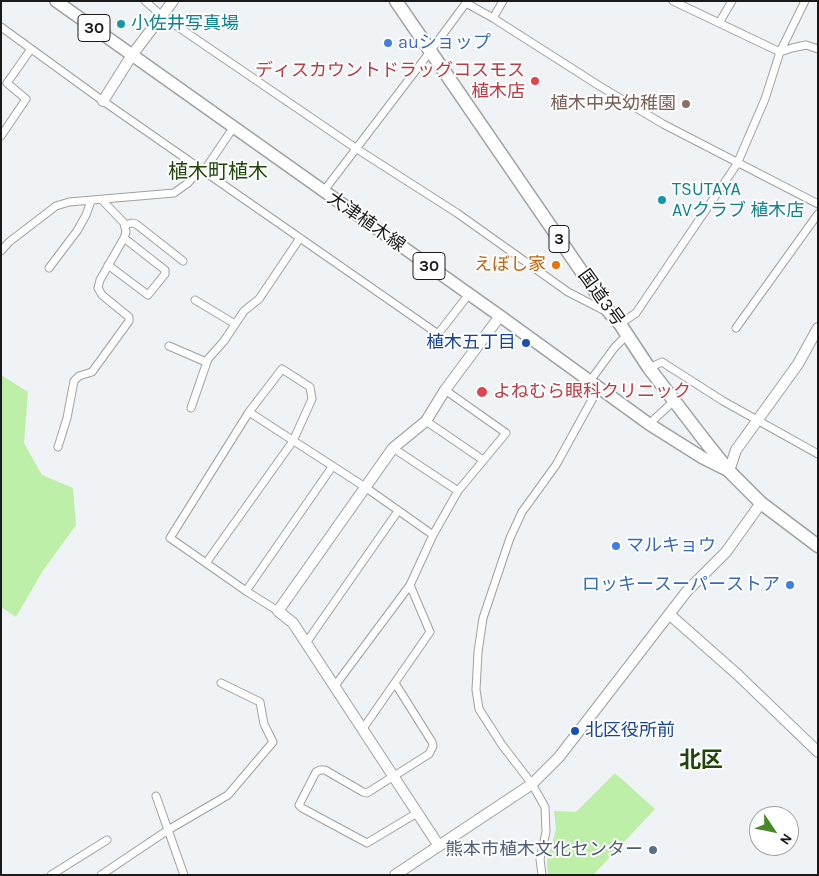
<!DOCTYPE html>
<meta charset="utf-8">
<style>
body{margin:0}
#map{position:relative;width:819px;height:876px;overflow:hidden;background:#f0f3f5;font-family:Karla,sans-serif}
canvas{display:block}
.frame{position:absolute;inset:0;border:2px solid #1a1a1b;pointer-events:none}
.north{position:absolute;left:749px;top:806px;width:50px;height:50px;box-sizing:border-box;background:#fff;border:1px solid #a3a3a4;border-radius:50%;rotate:124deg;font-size:14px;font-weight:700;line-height:20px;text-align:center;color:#1a1a1b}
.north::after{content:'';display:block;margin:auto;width:18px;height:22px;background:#488829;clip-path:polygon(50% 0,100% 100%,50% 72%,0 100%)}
</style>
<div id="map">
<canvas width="819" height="876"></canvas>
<div class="frame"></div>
<div class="north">N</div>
</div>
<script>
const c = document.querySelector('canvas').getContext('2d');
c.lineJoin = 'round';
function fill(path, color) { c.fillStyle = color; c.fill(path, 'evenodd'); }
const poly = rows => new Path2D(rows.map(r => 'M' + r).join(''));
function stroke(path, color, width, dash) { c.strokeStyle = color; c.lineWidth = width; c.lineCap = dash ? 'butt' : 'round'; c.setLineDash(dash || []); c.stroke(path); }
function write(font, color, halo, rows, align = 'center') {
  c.font = font + ' Karla,"Noto Sans JP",sans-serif'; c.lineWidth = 4; c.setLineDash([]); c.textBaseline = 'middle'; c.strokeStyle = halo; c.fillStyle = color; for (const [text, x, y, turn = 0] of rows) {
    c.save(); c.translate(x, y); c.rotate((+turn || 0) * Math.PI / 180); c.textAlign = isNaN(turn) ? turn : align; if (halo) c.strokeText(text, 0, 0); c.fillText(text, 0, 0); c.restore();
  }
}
fill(poly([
 [1,375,28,392,24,443,42,475,73,488,76,525,42,572,16,617,1,607],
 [615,773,655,809,593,875,548,875,547,861,556,829,554,811,576,812]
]), '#beefa9');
const street = poly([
 [145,1,162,16,357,149,457,213,568,292,607,312],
 [673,1,780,52,805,1],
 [493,18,503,1],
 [719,23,732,1],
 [1,27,103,101,438,334,469,294],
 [1,136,26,99,7,83,31,49],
 [204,171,233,128],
 [323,192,423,61,466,3,493,18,598,85,663,124,818,204],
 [125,225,132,223,136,224,183,261],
 [1,251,9,242,56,206,69,202,174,193,188,183,200,169],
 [108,265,148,295,165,274,165,270,124,238],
 [49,268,77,231,86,215,91,201],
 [195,300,235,324],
 [620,324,636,313,737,164,765,99,780,52,792,48,806,45,818,49],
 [736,328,818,214],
 [169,346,206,362],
 [649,368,662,362,723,401,818,454],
 [590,381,615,347,627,335],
 [191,408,208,359,224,341,244,311,259,299,300,238],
 [249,412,365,487,433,535],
 [426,421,483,460],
 [649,424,675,400],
 [58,447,67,418,74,381,79,376,92,372,129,321,129,317,102,295,98,288,100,280,124,238,126,232,124,223,102,200],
 [393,448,458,491],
 [206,563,293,441,312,399,310,387,282,369,249,412,170,538,206,563,246,591,278,611],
 [410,585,433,535,458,491,506,433,445,390],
 [246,591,332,467],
 [306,643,398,511],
 [395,683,432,742,433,746,429,754,367,793,363,792,325,770,320,770,316,772,299,805,302,808,367,843,417,813],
 [334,687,410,585,430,632,362,730],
 [156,796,184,875],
 [51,875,107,840],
 [101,875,168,830,228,795,273,742,264,724,260,702,221,683],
 [542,875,540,859,546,832,545,807,532,784,502,745,479,709,476,690,478,652,483,618,510,538,522,512,556,465,599,387]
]);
const secondary = poly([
 [103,101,132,55,173,1],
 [729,471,736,450,798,364,818,328],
 [669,614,738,675,818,752],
 [439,846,293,623,278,611,393,448,426,421,445,390,500,316],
 [395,875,532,784,559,757,687,591,726,552,761,503]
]);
const primary = poly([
 [56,1,500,316,649,424,703,458,729,471]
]);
const highway = poly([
 [396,1,610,313,620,324,649,368,705,441,729,471,761,503,818,546]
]);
stroke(street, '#9ea0a2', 9);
stroke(secondary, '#9ea0a2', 12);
stroke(primary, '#9ea0a2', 14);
stroke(highway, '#9ea0a2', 15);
stroke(street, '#fff', 7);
stroke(secondary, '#fff', 10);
stroke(primary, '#fff', 11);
stroke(highway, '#fff', 12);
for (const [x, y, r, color] of [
 [121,24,5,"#0f9aa8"],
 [388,43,5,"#3f7fe0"],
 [535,81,5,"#e0444e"],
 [686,104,5,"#8d6e63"],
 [662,200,5,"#0f9aa8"],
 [556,265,5,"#e8710a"],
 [526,343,5,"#1a4fb4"],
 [482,392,6,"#e0444e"],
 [616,546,5,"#3f7fe0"],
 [790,585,5,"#3f7fe0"],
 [575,731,5,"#1a4fb4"],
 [653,850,5,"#5c6f8a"]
]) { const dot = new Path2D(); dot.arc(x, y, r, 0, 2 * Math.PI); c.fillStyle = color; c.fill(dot); stroke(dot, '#fff', 2); }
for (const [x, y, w] of [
 [94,28,32],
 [559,239,20],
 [429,266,32]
]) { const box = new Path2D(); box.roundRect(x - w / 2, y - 13.5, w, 27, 4); c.fillStyle = '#fff'; c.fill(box); stroke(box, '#1a1a1b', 1); }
write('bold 16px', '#1a1a1b', null, [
 ["30",94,28],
 ["3",559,239],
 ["30",429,266]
]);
write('18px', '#0d838f', '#fff', [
 ["小佐井写真場",131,24],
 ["TSUTAYA",672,190],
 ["AVクラブ 植木店",672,211]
], 'left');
write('18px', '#366cbe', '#fff', [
 ["auショップ",398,43],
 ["マルキョウ",626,546],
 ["ロッキースーパーストア",780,585,"right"]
], 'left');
write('18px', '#be3a42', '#fff', [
 ["ディスカウントドラッグコスモス",525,71],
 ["植木店",525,92],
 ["よねむら眼科クリニック",493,392,"left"]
], 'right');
write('18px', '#785e54', '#fff', [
 ["植木中央幼稚園",676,104]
], 'right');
write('18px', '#1a1a1b', '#fff', [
 ["大津植木線",366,222,35],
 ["国道3号",601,298,54]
]);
write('18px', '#c56008', '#fff', [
 ["えぼし家",546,265]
], 'right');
write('18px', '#164399', '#fff', [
 ["植木五丁目",516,343],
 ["北区役所前",585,731,"left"]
], 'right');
write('18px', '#4e5e75', '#fff', [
 ["熊本市植木文化センター",643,850]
], 'right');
write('20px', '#1d4607', '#fff', [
 ["植木町植木",218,172]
]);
write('bold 22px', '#1d4607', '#fff', [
 ["北区",701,761]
]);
</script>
